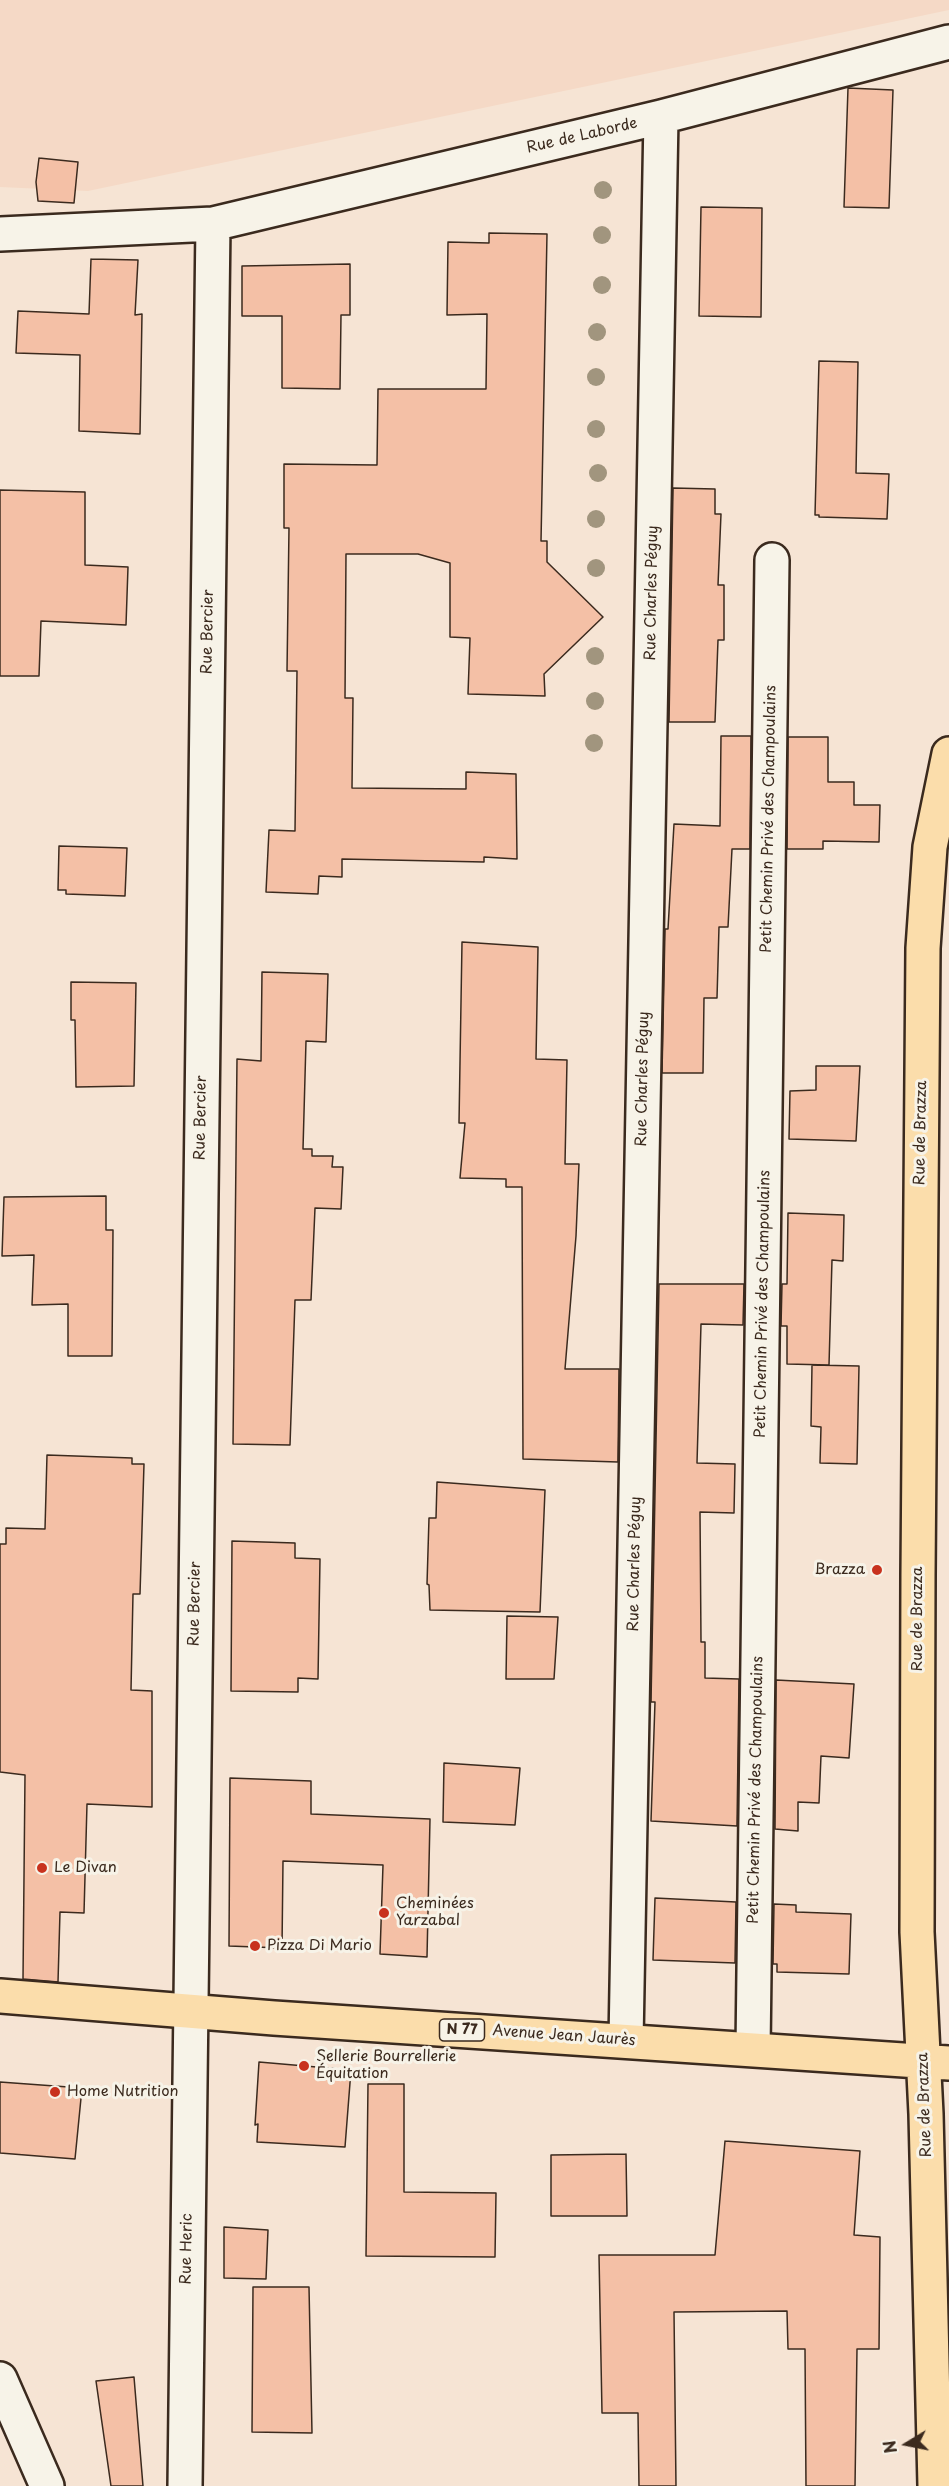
<!DOCTYPE html>
<meta charset="utf-8">
<style>
body{margin:0}
#map{position:relative;width:949px;height:2486px;overflow:hidden;background:#f6e4d4;font-family:"Playpen Sans",sans-serif}
canvas{display:block}
.north{position:absolute;left:877px;top:2414px;width:60px;height:60px;-webkit-text-stroke:4px #f7f3e8;paint-order:stroke;rotate:260deg;font-size:16px;font-weight:700;line-height:24px;text-align:center;color:#3b2a1e}
.north::after{content:'';display:block;margin:auto;width:21px;height:27px;background:#3b2a1e;clip-path:polygon(50% 0,100% 100%,50% 72%,0 100%)}
</style>
<div id="map">
<canvas width="949" height="2486"></canvas>
<div class="north">N</div>
</div>
<script>
const c = document.querySelector('canvas').getContext('2d');
c.lineJoin = 'round';
function fill(path, color) { c.fillStyle = color; c.fill(path, 'evenodd'); }
const poly = rows => new Path2D(rows.map(r => 'M' + r).join(''));
function stroke(path, color, width, dash) { c.strokeStyle = color; c.lineWidth = width; c.lineCap = dash ? 'butt' : 'round'; c.setLineDash(dash || []); c.stroke(path); }
function write(font, color, halo, rows, align = 'center') {
  c.font = font + ' "Playpen Sans",sans-serif'; c.lineWidth = 6; c.setLineDash([]); c.textBaseline = 'middle'; c.strokeStyle = halo; c.fillStyle = color; for (const [text, x, y, turn = 0] of rows) {
    c.save(); c.translate(x, y); c.rotate((+turn || 0) * Math.PI / 180); c.textAlign = isNaN(turn) ? turn : align; if (halo) c.strokeText(text, 0, 0); c.fillText(text, 0, 0); c.restore();
  }
}
fill(poly([
 [0,0,949,0,949,10,88,191,0,187]
]), '#f5d9c6');
const building = poly([
 [848,88,893,90,889,208,844,207,848,88],
 [39,158,78,162,74,203,38,201,36,182,39,158],
 [701,207,762,208,761,317,699,316,701,207],
 [489,233,547,234,541,541,547,541,547,562,603,617,544,674,545,696,468,694,470,638,450,637,450,563,418,554,346,554,345,698,353,698,352,788,466,789,466,772,516,774,517,859,484,857,484,862,342,859,342,877,319,876,318,894,266,892,269,830,295,831,297,671,287,671,289,528,284,528,284,464,377,465,378,389,486,389,487,314,447,315,448,242,489,243,489,233],
 [91,259,138,260,135,315,142,314,140,434,79,431,80,355,16,353,18,311,89,314,91,259],
 [350,264,350,315,341,315,340,389,282,388,282,316,242,316,242,266,350,264],
 [819,361,858,362,856,473,889,474,887,519,819,517,819,515,815,515,819,361],
 [673,488,715,489,715,514,721,514,718,585,724,585,724,640,718,640,715,722,669,722,673,488],
 [0,490,85,492,85,565,128,567,126,625,41,621,39,676,0,676,0,490],
 [721,736,751,736,750,849,732,849,728,927,719,927,717,998,704,998,703,1073,662,1073,665,929,668,929,674,824,720,826,721,736],
 [788,737,828,737,828,782,854,782,854,805,880,805,879,842,823,841,823,849,787,849,788,737],
 [59,846,127,848,125,896,66,894,66,890,58,890,59,846],
 [462,942,538,947,536,1059,567,1060,565,1164,579,1164,576,1236,565,1369,619,1369,618,1462,523,1459,522,1187,506,1187,506,1179,460,1178,465,1123,459,1123,462,942],
 [262,972,328,974,326,1042,306,1041,303,1149,312,1149,312,1156,333,1156,332,1167,343,1167,341,1209,315,1208,311,1300,295,1300,290,1445,233,1444,237,1059,261,1061,262,972],
 [71,982,136,983,134,1086,76,1087,75,1020,71,1020,71,982],
 [816,1066,860,1066,856,1141,789,1139,790,1091,816,1090,816,1066],
 [106,1196,106,1230,113,1230,112,1356,68,1356,68,1304,32,1305,34,1255,2,1256,4,1197,106,1196],
 [788,1213,844,1215,843,1261,832,1260,829,1365,787,1364,787,1326,781,1326,782,1284,787,1284,788,1213],
 [659,1284,744,1284,743,1325,701,1324,697,1463,735,1464,734,1513,700,1512,701,1642,705,1642,705,1678,739,1679,737,1826,651,1821,655,1702,651,1702,659,1284],
 [812,1365,859,1366,857,1464,820,1463,821,1427,811,1426,812,1365],
 [47,1455,132,1458,132,1464,144,1464,140,1594,133,1594,131,1690,152,1691,152,1807,87,1804,84,1913,60,1912,58,1982,23,1979,25,1775,0,1772,0,1544,6,1544,6,1528,45,1529,47,1455],
 [437,1482,545,1490,540,1612,430,1610,429,1585,427,1584,429,1518,436,1518,437,1482],
 [232,1541,295,1543,295,1558,320,1559,318,1679,298,1678,298,1692,231,1691,232,1541],
 [507,1616,558,1617,554,1679,506,1679,507,1616],
 [776,1680,854,1684,849,1758,821,1756,819,1803,798,1802,798,1831,775,1829,776,1680],
 [444,1763,520,1768,515,1825,443,1822,444,1763],
 [230,1778,311,1781,311,1814,430,1819,427,1957,380,1954,383,1865,283,1861,282,1948,229,1946,230,1778],
 [655,1898,736,1902,735,1963,653,1960,655,1898],
 [774,1904,796,1905,796,1912,851,1914,849,1974,777,1972,777,1964,773,1964,774,1904],
 [259,2062,351,2070,345,2147,257,2142,258,2124,255,2125,259,2062],
 [0,2082,82,2088,75,2159,0,2153,0,2082],
 [368,2084,404,2084,404,2192,496,2193,495,2257,366,2256,368,2084],
 [725,2141,860,2151,854,2235,880,2237,879,2349,857,2349,855,2486,806,2486,805,2349,788,2349,787,2311,674,2312,676,2486,639,2486,638,2413,602,2413,599,2255,715,2255,725,2141],
 [626,2154,627,2216,551,2216,551,2155,626,2154],
 [224,2227,268,2230,266,2279,224,2278,224,2227],
 [253,2287,309,2287,312,2433,252,2432,253,2287],
 [134,2377,143,2486,111,2486,96,2381,134,2377]
]);
fill(building, '#f4c0a6');
stroke(building, '#3b2a1e', 1.5);
const minor = poly([
 [0,234,213,224,661,117,949,42],
 [626,2040,661,117],
 [753,2048,772,560],
 [0,2379,47,2486],
 [185,2486,213,224]
]);
const major = poly([
 [0,1996,274,2018,949,2063],
 [935,2486,926,2114,917,1932,918,1574,923,948,930,847,949,754]
]);
stroke(minor, '#3b2a1e', 38);
stroke(major, '#3b2a1e', 38);
stroke(minor, '#f7f3e8', 33);
stroke(major, '#fbddab', 33);
c.fillStyle = '#a1957e';
for (const [x, y] of [
 [603,190],
 [602,235],
 [602,285],
 [597,332],
 [596,377],
 [596,429],
 [598,473],
 [596,519],
 [596,568],
 [595,656],
 [595,701],
 [594,743]
]) { c.beginPath(); c.arc(x, y, 9, 0, 2 * Math.PI); c.fill(); }
for (const [x, y, r, color] of [
 [877,1570,6,"#c8321e"],
 [42,1868,6,"#c8321e"],
 [384,1913,6,"#c8321e"],
 [255,1946,6,"#c8321e"],
 [304,2066,6,"#c8321e"],
 [55,2092,6,"#c8321e"]
]) { const dot = new Path2D(); dot.arc(x, y, r, 0, 2 * Math.PI); c.fillStyle = color; c.fill(dot); stroke(dot, '#f7f3e8', 2); }
for (const [x, y, w] of [
 [462,2030,45]
]) { const box = new Path2D(); box.roundRect(x - w / 2, y - 11, w, 22, 4.5); c.fillStyle = '#f7f3e8'; c.fill(box); stroke(box, '#3b2a1e', 1.5); }
write('bold 14px', '#3b2a1e', null, [
 ["N 77",462,2030]
]);
write('15px', '#3b2a1e', '#f7f3e8', [
 ["Rue de Laborde",582,136,-13],
 ["Rue Charles Péguy",652,593,-89],
 ["Rue Bercier",208,632,-89],
 ["Petit Chemin Privé des Champoulains",769,819,-89],
 ["Rue Charles Péguy",643,1079,-89],
 ["Rue Bercier",201,1118,-89],
 ["Rue de Brazza",921,1133,-89],
 ["Petit Chemin Privé des Champoulains",763,1304,-89],
 ["Rue Charles Péguy",635,1564,-89],
 ["Rue Bercier",195,1604,-89],
 ["Rue de Brazza",918,1619,-90],
 ["Petit Chemin Privé des Champoulains",756,1790,-89],
 ["Avenue Jean Jaurès",564,2036,4],
 ["Rue de Brazza",925,2105,-92],
 ["Rue Heric",187,2249,-89]
]);
write('15px', '#3b2a1e', '#f7f3e8', [
 ["Brazza",865,1570,"right"],
 ["Le Divan",54,1868],
 ["Cheminées",396,1904],
 ["Yarzabal",396,1921],
 ["Pizza Di Mario",267,1946],
 ["Sellerie Bourrellerie",316,2057],
 ["Équitation",316,2074],
 ["Home Nutrition",67,2092]
], 'left');
</script>
